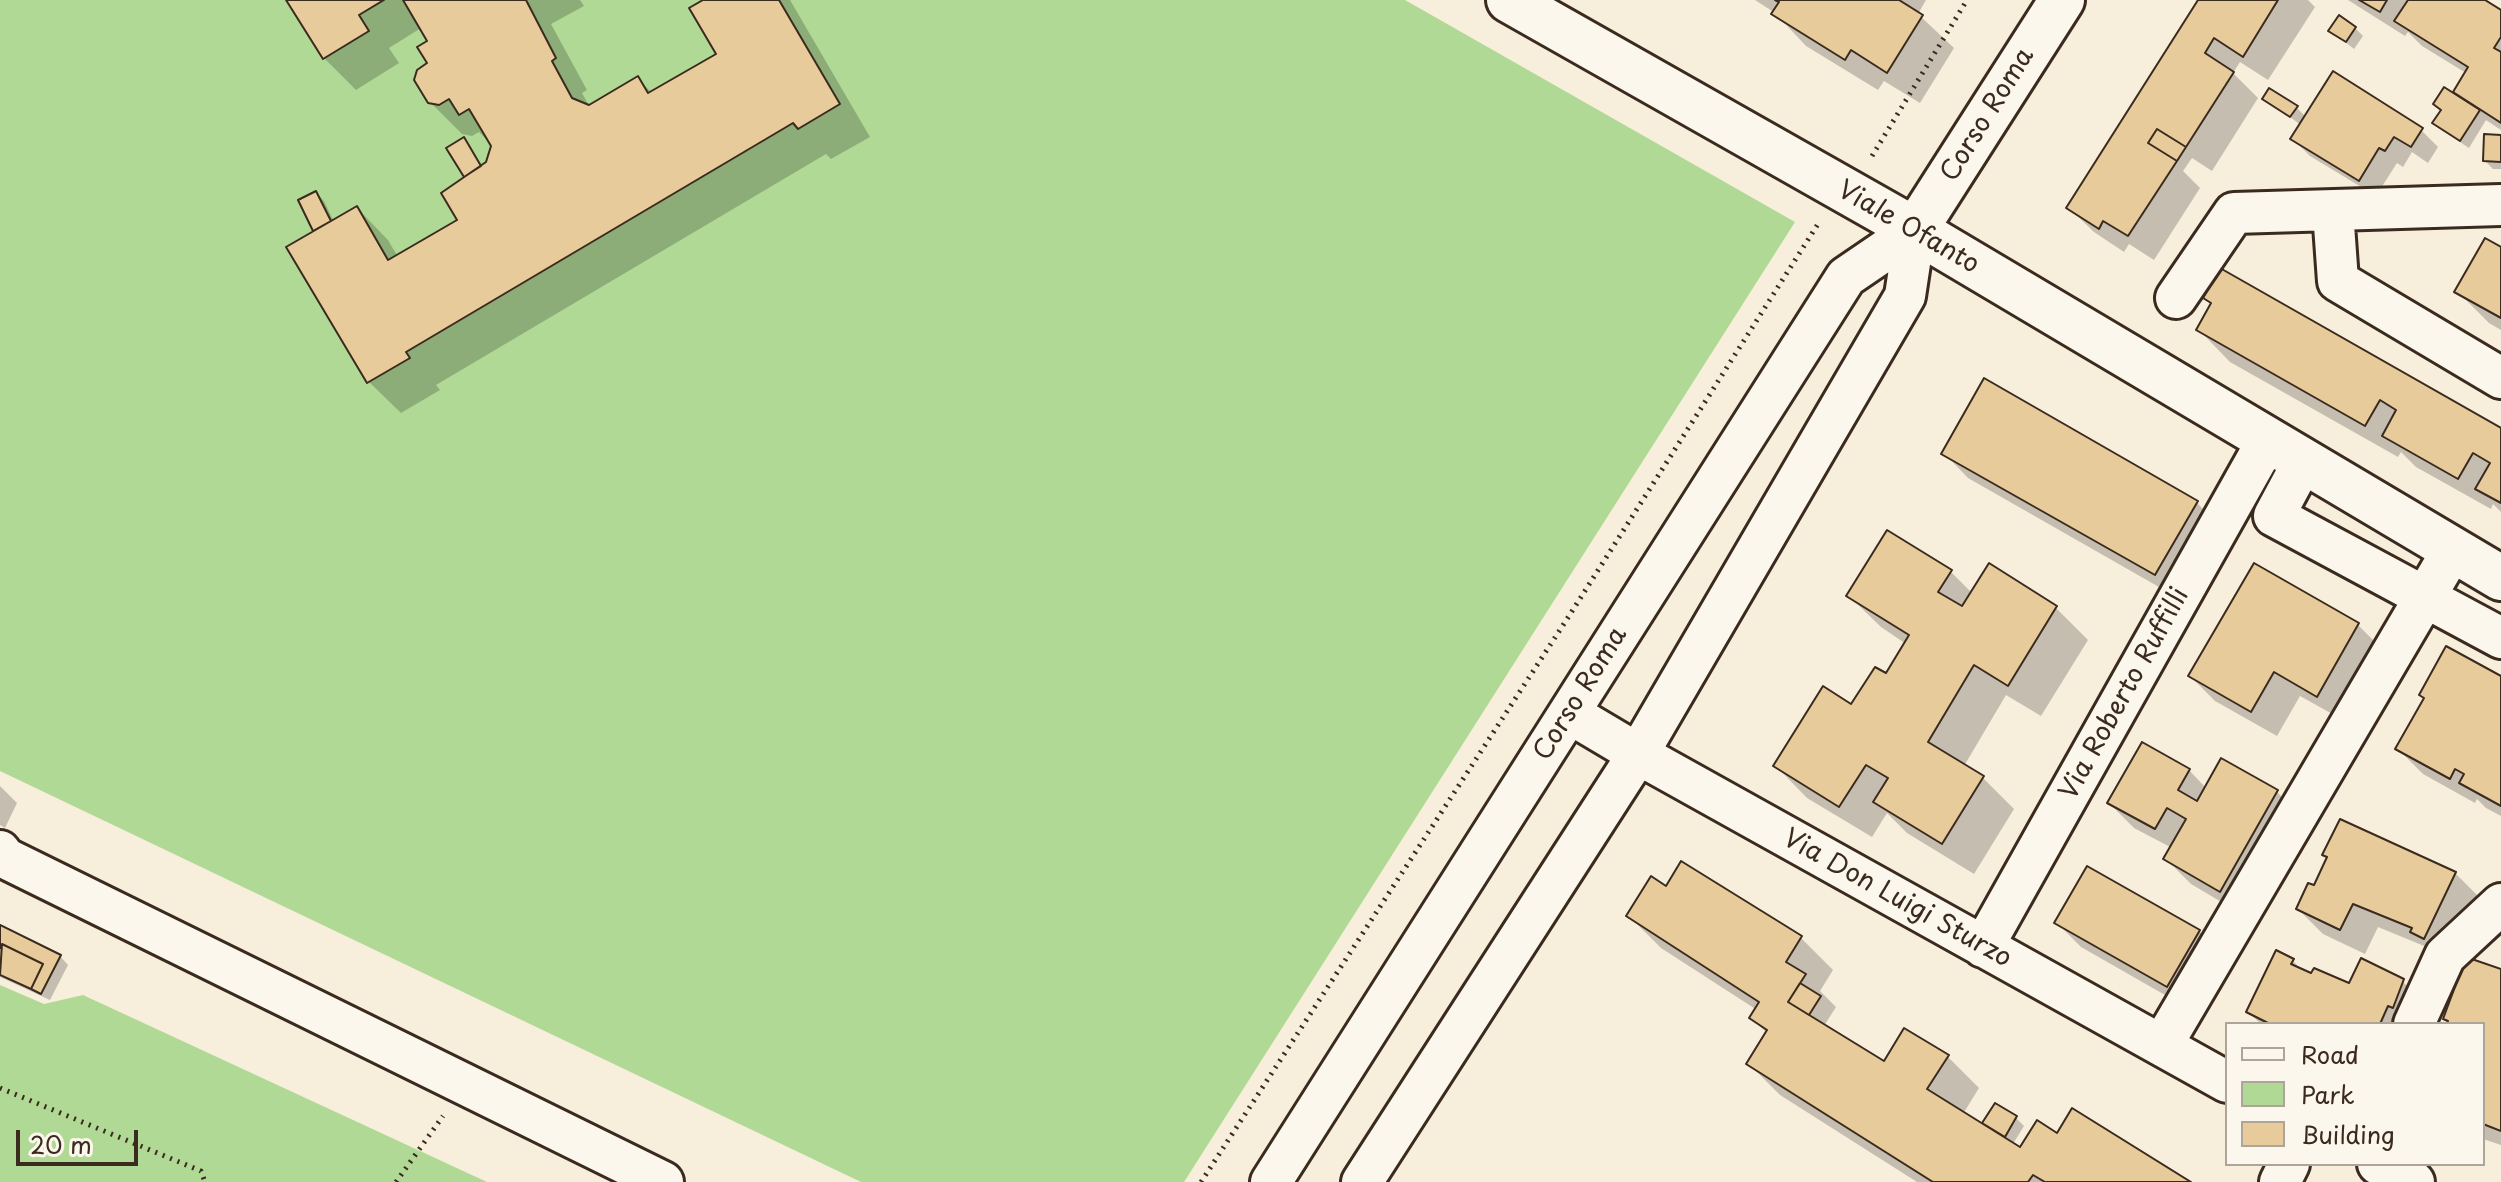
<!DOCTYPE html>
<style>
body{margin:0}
#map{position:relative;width:2501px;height:1182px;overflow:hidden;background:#f7eedc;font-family:"Playpen Sans",sans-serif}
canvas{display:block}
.legend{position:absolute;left:2225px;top:1022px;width:260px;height:144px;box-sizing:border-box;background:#fbf7ec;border:2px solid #aea59a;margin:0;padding:10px 14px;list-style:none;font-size:24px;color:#3b2a1e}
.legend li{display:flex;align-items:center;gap:16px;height:40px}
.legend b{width:40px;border:2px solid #aea59a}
.scale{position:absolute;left:16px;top:1130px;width:122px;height:36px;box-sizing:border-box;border:4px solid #3b2a1e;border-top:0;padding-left:10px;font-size:24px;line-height:28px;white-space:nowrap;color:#3b2a1e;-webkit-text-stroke:6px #fbf7ec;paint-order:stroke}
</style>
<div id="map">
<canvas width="2501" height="1182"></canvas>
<ul class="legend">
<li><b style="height:10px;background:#fbf7ec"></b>Road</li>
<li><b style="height:22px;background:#b1d996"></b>Park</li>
<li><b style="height:22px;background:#e7cb9b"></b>Building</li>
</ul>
<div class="scale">20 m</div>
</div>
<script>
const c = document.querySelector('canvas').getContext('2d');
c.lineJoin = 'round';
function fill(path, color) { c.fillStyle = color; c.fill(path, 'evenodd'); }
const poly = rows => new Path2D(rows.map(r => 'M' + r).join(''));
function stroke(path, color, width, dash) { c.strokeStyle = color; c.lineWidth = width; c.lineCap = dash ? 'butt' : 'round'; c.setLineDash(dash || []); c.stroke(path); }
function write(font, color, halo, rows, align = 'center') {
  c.font = font + ' "Playpen Sans",sans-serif'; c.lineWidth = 6; c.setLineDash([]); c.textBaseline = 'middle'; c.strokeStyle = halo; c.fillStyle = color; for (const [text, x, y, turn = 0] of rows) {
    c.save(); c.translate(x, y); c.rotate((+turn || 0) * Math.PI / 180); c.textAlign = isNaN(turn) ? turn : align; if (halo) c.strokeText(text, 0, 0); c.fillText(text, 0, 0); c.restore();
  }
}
fill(poly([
 [0,0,1405,0,1795,222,1184,1182,861,1182,0,771],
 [0,985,44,1004,83,995,487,1182,0,1182]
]), '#b1d996');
fill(poly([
 [289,0,580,0,584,6,551,24,587,90,582,93,590,107,637,78,652,93,718,55,707,0,790,0,870,137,831,159,826,154,436,385,440,390,401,413,369,382,315,230,316,193,324,201,334,222,357,208,388,240,398,257,460,221,467,178,449,148,463,139,483,167,488,163,493,146,479,132,472,136,462,134,430,102,429,42,421,28,389,48,399,63,356,90,324,58],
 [1755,0,1926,0,1918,14,1954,48,1920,103,1884,81,1878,90,1806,46,1775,13],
 [2200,0,2308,0,2315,7,2268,80,2240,62,2233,73,2258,98,2212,171,2192,158,2183,171,2200,188,2154,260,2129,244,2124,252,2094,232,2069,208],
 [2348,0,2482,0,2501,12,2501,130,2486,120,2469,148,2443,131,2435,123,2462,98,2455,92,2466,73,2422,46,2408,32,2405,36],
 [2355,28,2363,36,2354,49,2331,31],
 [2265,99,2296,107,2306,117,2421,130,2438,147,2428,163,2412,152,2403,167,2397,163,2376,196,2310,156,2293,139,2301,125],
 [2501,137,2501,169,2493,169,2485,161],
 [2501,250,2501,330,2489,323,2457,291],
 [2206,298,2501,430,2501,512,2493,504,2491,509,2416,467,2401,452,2398,457,2230,362,2199,330,2213,305],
 [1944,453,2196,502,2221,527,2180,599,1968,478],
 [1888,533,1951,572,1972,593,1989,566,2056,608,2088,640,2041,716,2006,695,1964,766,1982,777,2014,809,1974,874,1907,833,1887,813,1872,837,1807,798,1776,766,1852,707,1886,676,1906,644,1881,627,1849,596],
 [2358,625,2383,650,2343,720,2300,696,2277,736,2215,701,2190,676],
 [2501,678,2501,816,2486,808,2477,799,2475,803,2423,774,2398,749],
 [2189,770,2206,788,2277,792,2302,817,2245,916,2191,884,2166,859,2172,848,2134,828,2109,803],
 [0,786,17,803,5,828,0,825],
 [1682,864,1801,938,1833,970,1820,991,1836,1007,1824,1026,1884,1064,1947,1056,1979,1088,1963,1114,1991,1131,1985,1123,2016,1118,2024,1126,2013,1144,2021,1150,2057,1135,2187,1182,1917,1182,1780,1095,1748,1063,1767,1033,1751,1018,1757,1010,1661,948,1629,916,1667,889],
 [2455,873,2480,898,2429,948,2378,927,2365,954,2323,934,2298,909,2315,888],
 [2056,922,2199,931,2224,956,2193,1011,2081,947],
 [0,928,60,956,68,965,50,1000,0,977],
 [2293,961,2304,972,2350,986,2402,981,2428,1006,2421,1024,2261,1024,2248,1012],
 [2501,972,2501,1145,2483,1139,2483,1024,2449,1024]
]), '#0003');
const building = poly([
 [286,0,384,0,359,15,369,31,323,59,286,0],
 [403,0,526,0,556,58,552,61,572,98,589,105,638,76,648,93,716,54,689,8,703,0,779,0,840,104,798,129,793,123,406,352,410,358,367,383,286,247,357,206,388,260,457,220,441,193,486,162,491,146,469,109,459,115,449,99,439,105,428,103,414,80,417,70,427,63,417,47,427,41,403,0],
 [1775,0,1899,0,1923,15,1887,73,1851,50,1845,60,1771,14,1779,2,1775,0],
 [2198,0,2278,0,2243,57,2214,38,2205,53,2234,72,2186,147,2157,129,2148,143,2177,161,2128,236,2103,221,2099,229,2066,208,2198,0],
 [2359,0,2387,0,2380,12,2359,0],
 [2408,0,2485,0,2501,10,2501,37,2494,48,2501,52,2501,123,2453,92,2468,67,2394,21,2408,0],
 [2339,15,2356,27,2346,42,2328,31,2339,15],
 [2333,71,2423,128,2411,147,2394,137,2385,151,2379,148,2359,181,2290,139,2333,71],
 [2444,87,2480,110,2460,141,2432,123,2441,110,2433,104,2444,87],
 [2269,88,2298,106,2290,117,2262,99,2269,88],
 [2157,129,2186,147,2177,161,2148,143,2157,129],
 [2484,134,2501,135,2501,162,2483,161,2484,134],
 [464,137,481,166,464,177,446,148,464,137],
 [316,191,331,221,313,231,298,200,316,191],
 [2485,238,2501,247,2501,318,2454,292,2485,238],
 [2220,268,2501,428,2501,503,2475,489,2490,463,2473,453,2458,479,2382,436,2396,410,2380,400,2365,426,2196,330,2211,303,2203,298,2220,268],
 [1984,378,2198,501,2155,575,1941,454,1984,378],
 [1887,530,1952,570,1938,592,1962,606,1989,563,2057,606,2008,686,1974,665,1928,742,1984,776,1942,844,1873,802,1888,778,1866,765,1839,807,1773,766,1823,686,1851,704,1875,667,1886,673,1909,635,1846,596,1887,530],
 [2254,563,2359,623,2317,697,2274,672,2251,712,2188,676,2254,563],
 [2446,646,2501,676,2501,806,2459,783,2464,774,2455,769,2450,779,2395,749,2424,698,2419,695,2446,646],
 [2142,742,2190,769,2178,790,2197,801,2221,758,2278,790,2220,892,2163,859,2186,819,2167,808,2155,829,2107,803,2142,742],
 [2340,819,2456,872,2424,939,2410,932,2412,928,2353,904,2340,930,2296,909,2308,883,2314,885,2327,857,2322,855,2340,819],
 [1681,861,1802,936,1786,962,1806,974,1788,1002,1884,1061,1904,1028,1949,1055,1927,1089,2020,1147,2037,1120,2057,1133,2072,1108,2191,1182,2045,1182,2033,1175,2028,1182,1933,1182,1746,1064,1767,1030,1749,1018,1759,1002,1626,916,1651,876,1666,886,1681,861],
 [2087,866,2200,930,2167,987,2054,923,2087,866],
 [0,925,61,955,41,994,31,989,43,964,2,944,0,948,0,925],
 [2,944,43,964,31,989,0,975,2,944],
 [2276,950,2294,959,2291,964,2311,973,2314,968,2349,983,2361,958,2404,979,2393,1008,2388,1006,2380,1024,2270,1024,2246,1012,2276,950],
 [2466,957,2501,969,2501,1131,2483,1124,2483,1024,2446,1024,2448,1021,2443,1019,2466,957],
 [1800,983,1821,996,1809,1015,1788,1002,1800,983],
 [1995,1103,2017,1116,2005,1137,1982,1123,1995,1103]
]);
fill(building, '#e7cb9b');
stroke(building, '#3b2a1e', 2);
const street = poly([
 [2333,211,2338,281,2501,378],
 [2176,298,2234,213,2501,205],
 [2303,462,2274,516,2501,638],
 [1569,713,1638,754,2227,1082],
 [0,851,5,858,663,1182],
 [1983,947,2267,441],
 [2414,1024,2445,956,2501,904],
 [2162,1045,2452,551],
 [2378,1164,2414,1182],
 [1271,1182,1846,277,1915,230],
 [1362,1182,1638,754,1905,296,1915,230],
 [2280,1182,2289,1164]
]);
const secondary = poly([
 [1509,0,1915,230,2501,578],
 [1915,230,2062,0]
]);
stroke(street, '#3b2a1e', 46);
stroke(secondary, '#3b2a1e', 50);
stroke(poly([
 [1872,156,1967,0],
 [0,1088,201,1171,205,1182],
 [396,1182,443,1116],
 [1201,1182,1569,616,1818,224]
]), '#3b2a1e', 5, [2, 6]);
stroke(street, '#fbf7ec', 40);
stroke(secondary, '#fbf7ec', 44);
write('26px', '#3b2a1e', '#fbf7ec', [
 ["Corso Roma",1988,115,-58],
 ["Viale Ofanto",1908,228,30],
 ["Corso Roma",1581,694,-58],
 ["Via Roberto Ruffilli",2125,694,-61],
 ["Via Don Luigi Sturzo",1897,899,29]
]);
</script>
